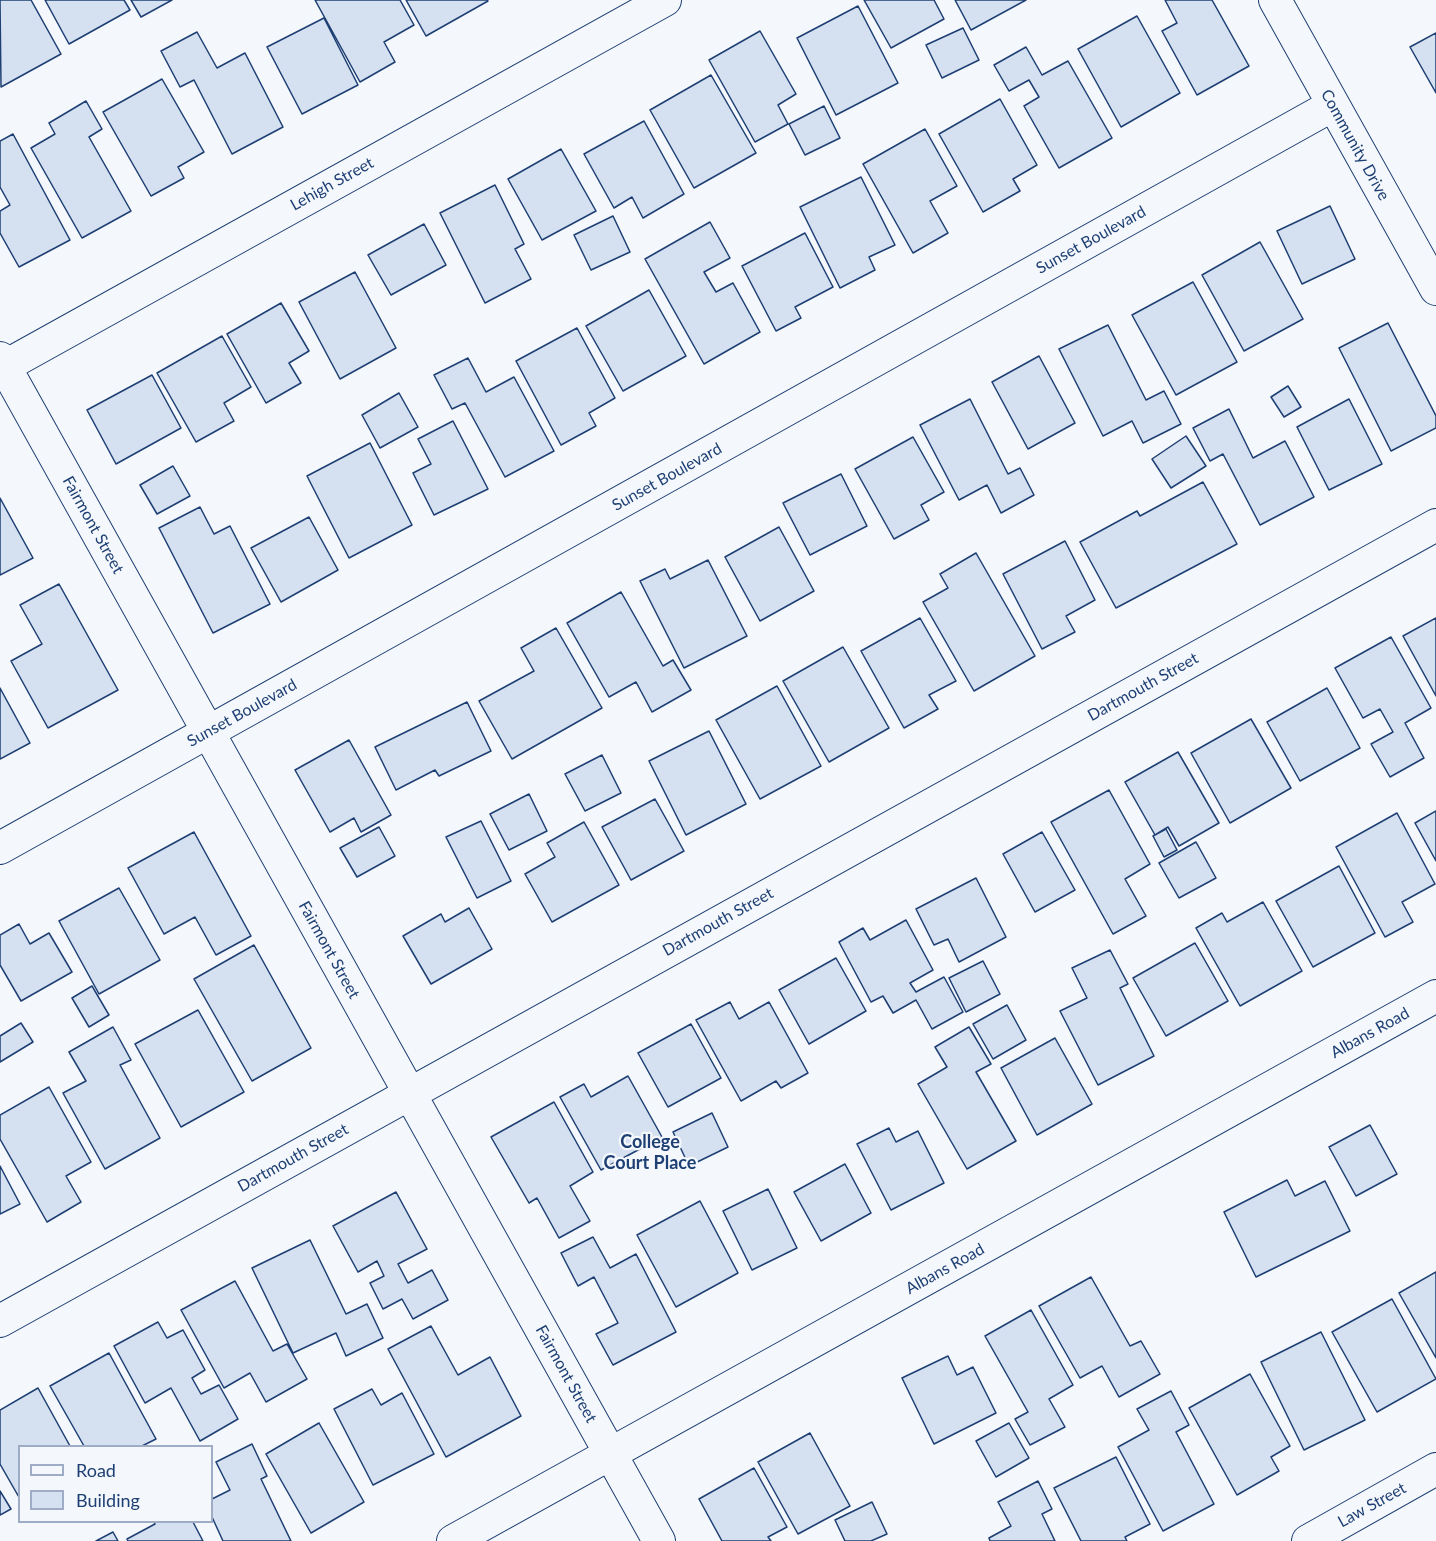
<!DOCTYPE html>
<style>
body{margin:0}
#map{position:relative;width:1436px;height:1541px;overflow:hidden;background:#f4f7fb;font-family:Lato,sans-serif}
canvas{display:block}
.legend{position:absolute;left:18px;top:1445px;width:195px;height:78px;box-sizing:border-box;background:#f4f7fb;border:2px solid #9eadc5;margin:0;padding:8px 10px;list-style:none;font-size:18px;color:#1d3f73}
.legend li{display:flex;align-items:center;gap:12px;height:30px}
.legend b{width:30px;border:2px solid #9eadc5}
</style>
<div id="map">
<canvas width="1436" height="1541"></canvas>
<ul class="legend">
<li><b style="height:8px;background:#f4f7fb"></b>Road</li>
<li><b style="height:16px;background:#d5e0f0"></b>Building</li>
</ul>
</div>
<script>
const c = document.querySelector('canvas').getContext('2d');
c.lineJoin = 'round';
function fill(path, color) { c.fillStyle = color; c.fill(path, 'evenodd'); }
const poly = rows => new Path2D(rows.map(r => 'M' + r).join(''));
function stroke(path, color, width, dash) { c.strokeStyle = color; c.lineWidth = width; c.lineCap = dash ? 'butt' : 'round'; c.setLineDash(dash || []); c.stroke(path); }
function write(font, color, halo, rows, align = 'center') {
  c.font = font + ' Lato,sans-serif'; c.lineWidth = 4.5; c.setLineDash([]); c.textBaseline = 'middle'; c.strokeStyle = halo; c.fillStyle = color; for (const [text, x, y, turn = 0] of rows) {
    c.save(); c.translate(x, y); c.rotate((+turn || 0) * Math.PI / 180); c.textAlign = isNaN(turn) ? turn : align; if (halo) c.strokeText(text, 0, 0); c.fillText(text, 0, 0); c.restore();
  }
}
const building = poly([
 [0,0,31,0,61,54,1,87,0,0],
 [45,0,124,0,130,10,69,44,45,0],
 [131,0,172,0,141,17,131,0],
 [315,0,400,0,414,25,384,42,395,62,360,82,315,0],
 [406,0,487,0,488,1,426,36,406,0],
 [864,0,934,0,944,19,891,48,864,0],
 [955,0,1026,0,971,30,955,0],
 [1165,0,1212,0,1249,66,1197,95,1162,31,1177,23,1165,0],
 [858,6,898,83,836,115,797,38,858,6],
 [1137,16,1180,93,1121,127,1078,49,1137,16],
 [324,18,358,85,302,114,267,47,324,18],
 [963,28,979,60,942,78,926,45,963,28],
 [760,31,796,94,778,105,788,124,755,142,709,60,760,31],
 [197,32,217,68,245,53,283,127,232,154,194,80,180,87,161,51,197,32],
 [1436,33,1436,93,1410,47,1436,33],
 [1026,47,1042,75,1068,61,1112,138,1059,168,1024,106,1039,97,1029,80,1009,91,994,65,1026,47],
 [711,75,756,153,694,188,650,110,711,75],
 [162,79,204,152,178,167,184,178,151,196,103,112,162,79],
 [1000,99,1037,165,1013,179,1020,191,983,212,939,134,1000,99],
 [86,101,102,129,89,137,131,211,82,238,31,148,55,134,49,123,86,101],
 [824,106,840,138,805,155,789,124,824,106],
 [644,121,684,194,643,218,632,197,614,208,584,154,644,121],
 [925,129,957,186,930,201,948,233,913,253,863,164,925,129],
 [13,134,70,240,19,267,0,233,0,211,10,205,0,187,0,141,13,134],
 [561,149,596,211,542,240,508,179,561,149],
 [861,177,895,245,869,257,875,270,840,288,800,207,861,177],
 [495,185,524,244,515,249,531,279,485,303,440,213,495,185],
 [1330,206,1355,259,1302,284,1277,231,1330,206],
 [613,216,630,252,591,270,574,235,613,216],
 [710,222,730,258,704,272,716,292,733,283,760,332,704,364,645,259,710,222],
 [424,224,446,265,391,295,368,255,424,224],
 [805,233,833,287,795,307,801,318,776,331,742,266,805,233],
 [1260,242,1303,319,1244,351,1202,275,1260,242],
 [355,272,396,348,340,379,299,302,355,272],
 [1193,282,1237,362,1176,395,1132,315,1193,282],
 [649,290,686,356,623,391,586,326,649,290],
 [281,303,309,351,289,363,301,383,266,403,227,334,281,303],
 [1388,323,1436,416,1436,428,1391,451,1339,348,1388,323],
 [1108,325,1146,400,1164,391,1181,424,1143,443,1132,421,1103,436,1059,349,1108,325],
 [577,328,615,398,589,413,596,426,561,445,516,361,577,328],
 [222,336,251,387,224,403,234,421,196,442,157,373,222,336],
 [1039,356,1075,423,1028,449,992,382,1039,356],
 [468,358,486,392,514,377,554,451,505,477,465,403,452,409,434,375,468,358],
 [152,375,181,428,116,464,87,410,152,375],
 [1288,386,1301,407,1284,417,1271,397,1288,386],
 [399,393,418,427,380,448,362,415,399,393],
 [970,399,1008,474,1020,468,1034,495,1001,513,987,485,959,500,920,425,970,399],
 [1349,399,1382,464,1329,490,1297,427,1349,399],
 [1229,409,1253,458,1285,441,1314,497,1260,525,1223,454,1210,461,1193,428,1229,409],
 [453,421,488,489,434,515,413,473,431,464,418,439,453,421],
 [1186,436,1206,466,1171,488,1152,459,1186,436],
 [913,437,944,492,921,505,929,520,894,539,855,469,913,437],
 [370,443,412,525,349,558,307,476,370,443],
 [173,466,190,496,157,514,140,485,173,466],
 [841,474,867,526,810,555,783,503,841,474],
 [1203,482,1237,544,1116,608,1080,542,1137,511,1140,516,1203,482],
 [0,498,33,558,0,575,0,498],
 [200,507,214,534,230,526,270,604,213,633,159,528,200,507],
 [309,517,338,570,281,602,251,548,309,517],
 [779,527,814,591,760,621,725,557,779,527],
 [1065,541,1095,600,1066,616,1075,632,1042,649,1003,574,1065,541],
 [976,553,1035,656,974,691,923,602,948,588,940,574,976,553],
 [708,560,747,636,684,668,640,581,665,569,670,579,708,560],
 [59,584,118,690,48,728,11,661,42,644,20,605,59,584],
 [621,592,663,666,673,660,691,690,652,712,636,682,609,697,567,623,621,592],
 [920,618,956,681,929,695,938,709,904,728,861,651,920,618],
 [1436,618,1436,696,1403,636,1436,618],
 [556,628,602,708,512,759,479,701,534,671,521,648,556,628],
 [1391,637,1431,708,1405,723,1424,758,1390,777,1371,744,1393,732,1380,709,1363,718,1335,668,1391,637],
 [843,647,889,728,829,762,783,681,843,647],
 [777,686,821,766,760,799,716,720,777,686],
 [0,688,30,743,0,759,0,688],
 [1327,688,1360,748,1300,781,1267,722,1327,688],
 [467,702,491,751,439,776,435,770,396,790,375,747,467,702],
 [1251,719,1291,788,1230,823,1191,753,1251,719],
 [709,731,746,804,686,835,649,761,709,731],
 [349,740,391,815,361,832,354,818,330,832,295,770,349,740],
 [1178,752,1219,823,1179,846,1168,827,1155,835,1125,782,1178,752],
 [602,755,621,793,585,811,565,774,602,755],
 [1109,790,1150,864,1125,879,1146,916,1113,934,1051,822,1109,790],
 [529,794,547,831,509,850,490,814,529,794],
 [655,799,684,851,631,880,602,827,655,799],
 [1436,811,1436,861,1415,823,1436,811],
 [1397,813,1435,884,1402,902,1413,922,1385,937,1336,847,1397,813],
 [481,821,511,881,477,898,446,837,481,821],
 [584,822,619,885,552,922,525,874,555,857,547,843,584,822],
 [379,827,395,856,357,877,340,848,379,827],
 [1166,829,1177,850,1164,857,1153,836,1166,829],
 [194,832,251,936,216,955,195,917,164,934,128,868,194,832],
 [1042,832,1075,890,1035,912,1003,854,1042,832],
 [1196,842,1216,878,1179,898,1159,863,1196,842],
 [1339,866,1375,933,1313,967,1276,901,1339,866],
 [976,878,1006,937,959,962,948,939,934,945,916,909,976,878],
 [119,888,160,960,99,994,59,921,119,888],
 [1263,902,1302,971,1240,1006,1196,928,1222,913,1227,922,1263,902],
 [469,908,492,949,431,984,403,936,441,914,445,922,469,908],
 [906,920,933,970,910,983,916,992,944,977,963,1012,932,1029,916,1000,893,1013,883,996,871,1002,839,942,863,928,870,940,906,920],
 [19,924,30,944,49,933,72,972,21,1001,0,965,0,935,19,924],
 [1195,943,1228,1001,1166,1036,1133,978,1195,943],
 [254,945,311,1048,252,1081,194,979,254,945],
 [1110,950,1128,984,1120,988,1154,1056,1098,1085,1060,1011,1087,998,1072,968,1110,950],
 [836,958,866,1011,809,1044,779,990,836,958],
 [983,961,1000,994,966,1012,949,978,983,961],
 [92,986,109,1015,89,1027,72,998,92,986],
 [730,1002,739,1019,769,1002,808,1073,781,1088,776,1081,741,1101,696,1020,730,1002],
 [1007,1005,1026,1040,993,1059,973,1024,1007,1005],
 [198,1010,244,1092,181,1127,135,1044,198,1010],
 [21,1023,33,1042,0,1062,0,1036,21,1023],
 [691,1024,721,1078,668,1107,638,1053,691,1024],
 [113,1027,131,1060,120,1065,160,1138,105,1169,63,1093,86,1081,69,1052,113,1027],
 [969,1027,991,1064,976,1072,1016,1141,967,1169,918,1084,947,1067,935,1047,969,1027],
 [1055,1038,1092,1104,1037,1135,1001,1068,1055,1038],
 [628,1076,662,1137,601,1170,560,1097,584,1084,591,1097,628,1076],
 [49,1087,91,1162,66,1176,81,1202,47,1222,0,1139,0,1115,49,1087],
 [554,1102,593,1172,570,1186,590,1221,559,1238,537,1198,529,1203,491,1137,554,1102],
 [712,1113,728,1147,689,1166,673,1132,712,1113],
 [1370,1125,1397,1174,1356,1196,1329,1147,1370,1125],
 [889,1128,896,1142,918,1131,944,1183,891,1210,857,1144,889,1128],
 [845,1164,871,1213,821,1241,794,1192,845,1164],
 [0,1166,20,1204,0,1214,0,1166],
 [1287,1180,1295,1196,1325,1181,1350,1231,1256,1277,1224,1212,1287,1180],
 [768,1189,797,1248,752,1270,723,1211,768,1189],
 [396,1192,427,1249,398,1264,408,1283,432,1270,448,1300,413,1319,402,1299,383,1309,370,1283,384,1276,377,1261,358,1272,333,1226,396,1192],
 [700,1201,738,1273,676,1307,637,1235,700,1201],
 [593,1237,610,1268,636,1254,676,1332,613,1365,596,1334,618,1323,594,1277,578,1286,561,1253,593,1237],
 [310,1240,346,1314,367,1304,383,1338,346,1356,336,1333,293,1353,252,1268,310,1240],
 [1436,1272,1436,1358,1399,1293,1436,1272],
 [1091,1277,1130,1346,1141,1341,1160,1374,1119,1397,1102,1366,1080,1378,1039,1306,1091,1277],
 [235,1281,273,1351,287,1344,307,1379,266,1402,250,1373,224,1388,181,1310,235,1281],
 [1392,1299,1436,1379,1377,1412,1332,1332,1392,1299],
 [1031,1310,1073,1385,1049,1399,1065,1427,1030,1445,1015,1419,1028,1412,985,1336,1031,1310],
 [158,1322,167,1338,183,1330,205,1370,192,1378,201,1394,219,1385,238,1419,200,1441,171,1388,145,1403,114,1346,158,1322],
 [431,1326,458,1375,490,1357,521,1416,446,1457,388,1349,431,1326],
 [1321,1332,1365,1420,1304,1450,1261,1362,1321,1332],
 [109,1353,156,1439,142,1446,84,1446,50,1386,109,1353],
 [948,1356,957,1375,973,1367,996,1413,934,1444,902,1378,948,1356],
 [1250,1374,1290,1446,1271,1457,1279,1471,1237,1495,1189,1408,1250,1374],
 [38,1388,70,1446,20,1446,20,1499,0,1464,0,1410,38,1388],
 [372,1389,381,1405,402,1393,434,1454,373,1485,334,1409,372,1389],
 [1171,1391,1189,1425,1176,1432,1214,1504,1163,1531,1118,1447,1149,1430,1137,1409,1171,1391],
 [319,1423,364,1502,311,1533,266,1454,319,1423],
 [1009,1423,1029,1458,996,1477,976,1441,1009,1423],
 [810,1433,850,1506,798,1534,758,1462,810,1433],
 [252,1444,267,1476,261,1479,291,1541,223,1541,212,1517,212,1499,230,1490,216,1462,252,1444],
 [1116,1457,1150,1524,1125,1537,1127,1541,1081,1541,1054,1488,1116,1457],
 [754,1468,787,1527,768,1537,771,1541,722,1541,699,1499,754,1468],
 [1038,1481,1052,1509,1042,1514,1055,1541,990,1541,989,1538,1011,1526,998,1502,1038,1481],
 [0,1491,11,1509,0,1515,0,1491],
 [872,1502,887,1534,871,1541,845,1541,835,1520,872,1502],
 [154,1522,193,1522,203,1541,128,1541,127,1539,155,1524,154,1522],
 [113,1532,118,1541,96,1541,113,1532]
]);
fill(building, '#d5e0f0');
stroke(building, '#1d3f73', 1.5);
const street = poly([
 [1275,0,1436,289],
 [0,358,659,1541],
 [0,369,665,0],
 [0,848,1333,105],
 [0,1321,1436,525],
 [453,1541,1436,996],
 [1308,1541,1436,1469]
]);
stroke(street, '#1d3f73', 34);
stroke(street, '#f4f7fb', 32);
write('16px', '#1d3f73', '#f4f7fb', [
 ["Community Drive",1355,145,61],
 ["Lehigh Street",332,184,-29],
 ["Sunset Boulevard",1091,240,-29],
 ["Sunset Boulevard",667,477,-29],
 ["Fairmont Street",93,525,61],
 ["Dartmouth Street",1143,687,-29],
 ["Sunset Boulevard",242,713,-29],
 ["Dartmouth Street",718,922,-29],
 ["Fairmont Street",329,950,61],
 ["Albans Road",1370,1033,-29],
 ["Dartmouth Street",293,1158,-29],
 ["Albans Road",945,1269,-29],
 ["Fairmont Street",566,1374,61],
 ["Law Street",1372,1505,-29]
]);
write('bold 18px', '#1d3f73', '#f4f7fb', [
 ["College",650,1142],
 ["Court Place",650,1163]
]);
</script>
